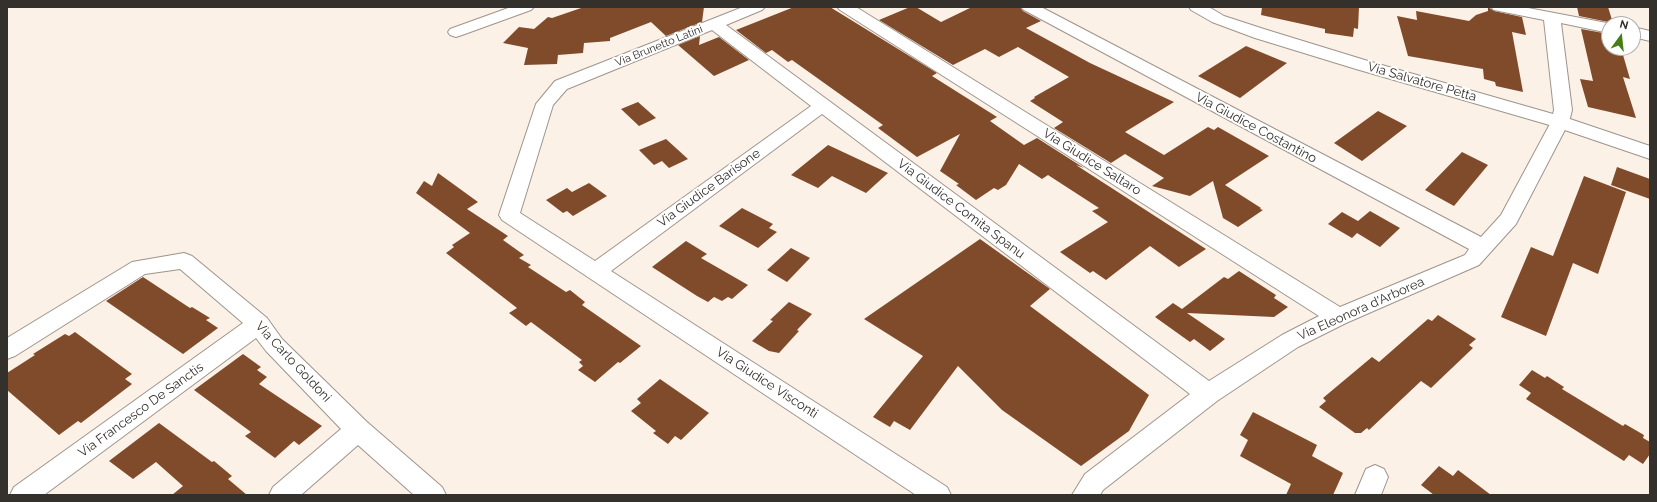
<!DOCTYPE html>
<style>
body{margin:0}
#map{position:relative;width:1657px;height:502px;overflow:hidden;background:#fcf1e7;font-family:Raleway,sans-serif}
canvas{display:block}
.frame{position:absolute;inset:0;border:8px solid #34302c;pointer-events:none}
.north{position:absolute;left:1601px;top:16px;width:40px;height:40px;box-sizing:border-box;background:#fff;border:1px solid #aeacab;border-radius:50%;rotate:15deg;font-size:11px;font-weight:700;line-height:16px;text-align:center;color:#34302c}
.north::after{content:'';display:block;margin:auto;width:14px;height:18px;background:#457e17;clip-path:polygon(50% 0,100% 100%,50% 72%,0 100%)}
</style>
<div id="map">
<canvas width="1657" height="502"></canvas>
<div class="frame"></div>
<div class="north">N</div>
</div>
<script>
const c = document.querySelector('canvas').getContext('2d');
c.lineJoin = 'round';
function fill(path, color) { c.fillStyle = color; c.fill(path, 'evenodd'); }
const poly = rows => new Path2D(rows.map(r => 'M' + r).join(''));
function stroke(path, color, width, dash) { c.strokeStyle = color; c.lineWidth = width; c.lineCap = dash ? 'butt' : 'round'; c.setLineDash(dash || []); c.stroke(path); }
function write(font, color, halo, rows, align = 'center') {
  c.font = font + ' Raleway,sans-serif'; c.lineWidth = 4; c.setLineDash([]); c.textBaseline = 'middle'; c.strokeStyle = halo; c.fillStyle = color; for (const [text, x, y, turn = 0] of rows) {
    c.save(); c.translate(x, y); c.rotate((+turn || 0) * Math.PI / 180); c.textAlign = isNaN(turn) ? turn : align; if (halo) c.strokeText(text, 0, 0); c.fillText(text, 0, 0); c.restore();
  }
}
fill(poly([
 [584,7,704,7,702,22,666,36,651,22,610,38,610,41,584,43,583,53,558,55,557,64,524,65,528,48,503,43,519,27,534,29,548,17,552,18],
 [794,7,830,7,937,73,932,76,997,117,990,121,1024,145,1037,138,1084,168,1076,165,1206,249,1179,267,1150,246,1106,280,1093,271,1090,273,1060,252,1108,222,1092,211,1099,208,1048,175,1042,179,1019,164,1006,185,998,190,994,188,976,200,956,185,959,184,940,171,960,134,917,157,878,128,883,125,792,60,788,62,772,50,766,53,736,30],
 [910,7,916,7,941,22,972,7,1020,7,1023,11,1041,21,1026,28,1090,63,1174,102,1125,132,1164,155,1208,127,1214,130,1218,127,1269,156,1225,185,1261,208,1260,209,1263,210,1238,227,1223,218,1213,181,1190,196,1186,195,1152,186,1164,178,1125,154,1111,163,1054,128,1063,122,1030,101,1035,98,1034,97,1069,77,1018,47,999,57,985,49,953,65,879,20],
 [1262,7,1359,7,1358,29,1354,28,1353,37,1325,33,1325,29,1261,15],
 [1488,7,1494,11,1522,17,1526,35,1512,32,1523,92,1496,86,1495,82,1484,79,1483,69,1408,56,1397,16,1417,20,1416,11,1469,21,1476,15,1488,11],
 [1577,7,1608,7,1613,23,1579,16],
 [1581,29,1609,34,1609,48,1621,48,1630,79,1623,77,1636,118,1588,107,1580,79,1593,81],
 [700,36,699,45,719,37,749,60,714,76,678,45],
 [1246,46,1287,63,1240,98,1198,76],
 [638,102,656,118,639,126,621,109],
 [1378,111,1407,126,1362,161,1334,143],
 [666,139,688,159,669,168,662,161,654,165,639,150],
 [828,145,888,173,866,193,832,176,818,188,791,175],
 [1462,152,1488,165,1454,206,1425,190],
 [1617,167,1650,179,1650,199,1611,185],
 [438,173,478,202,467,209,508,236,503,240,524,255,519,258,531,265,528,267,566,292,570,290,585,302,582,305,641,346,620,363,618,362,595,382,578,370,583,366,579,362,582,360,531,322,526,326,509,313,517,308,446,253,454,247,452,245,470,233,416,193,424,181,432,186],
 [1584,176,1626,192,1598,274,1573,263,1546,336,1501,317,1531,247,1553,256],
 [589,183,607,196,573,216,567,211,563,213,546,200,567,188,572,192],
 [742,208,773,224,769,228,777,232,758,248,719,226],
 [1370,211,1400,228,1380,247,1357,233,1352,238,1328,224,1342,212,1358,221],
 [980,239,1050,289,1030,306,1149,395,1129,431,1081,466,1002,410,958,366,910,430,894,421,890,427,873,417,923,356,864,319],
 [686,241,707,254,701,258,748,285,732,299,728,297,722,301,714,297,708,302,697,296,652,267],
 [791,248,810,258,787,282,767,270],
 [1239,271,1276,295,1274,298,1288,307,1274,317,1187,313,1225,339,1210,351,1194,339,1190,342,1155,317,1173,303,1182,309,1224,277,1228,279],
 [143,277,190,308,192,307,210,318,206,320,218,328,183,354,106,301],
 [789,302,812,314,797,330,799,331,779,353,769,351,752,341,773,321,770,320],
 [1438,315,1476,339,1469,345,1473,348,1431,388,1421,381,1369,430,1367,428,1361,433,1355,433,1319,407,1326,401,1323,398,1372,357,1379,362,1428,319,1432,321],
 [75,332,132,374,125,379,132,384,81,423,78,421,59,435,7,390,7,373,35,355,33,354,65,334,69,336],
 [243,354,261,367,257,370,267,377,259,384,322,426,299,445,294,441,275,458,245,436,251,432,194,390],
 [1532,370,1545,378,1547,376,1564,387,1562,389,1623,426,1625,424,1644,435,1643,438,1650,442,1650,454,1643,464,1629,455,1624,461,1526,399,1531,393,1519,385],
 [660,379,709,413,681,440,675,436,668,444,653,433,656,431,631,411,641,403,637,399],
 [1253,412,1317,445,1312,456,1343,473,1333,495,1286,495,1291,484,1240,456,1248,440,1240,435],
 [159,423,212,462,214,461,232,476,228,479,247,495,172,495,183,486,156,462,133,479,109,461],
 [1439,466,1453,476,1458,470,1491,495,1434,495,1421,485]
]), '#804b2a');
const minor = poly([
 [511,7,534,7,531,10,462,35,456,37,450,35,448,32,450,29,511,7],
 [743,7,765,7,762,10,726,25,1209,381,1282,335,1319,316,840,10,837,7,856,7,1340,307,1465,255,1469,249,1024,10,1021,7,1041,7,1481,237,1501,215,1551,122,1554,110,1544,20,1494,10,1491,7,1523,7,1612,24,1609,24,1609,33,1561,23,1572,110,1569,122,1516,224,1479,265,1346,323,1298,347,1217,401,1103,490,1100,495,1072,495,1085,474,1190,394,822,114,611,271,947,487,951,495,916,495,502,220,499,215,536,104,555,81,743,7],
 [712,30,811,106,595,261,520,213,553,105,567,89,712,30],
 [1633,27,1650,31,1650,41,1633,37,1633,27],
 [184,253,192,256,267,318,282,339,367,422,442,487,446,495,414,495,358,445,301,495,269,495,273,487,341,429,266,351,256,338,44,495,10,495,14,487,243,323,180,269,145,274,15,356,7,359,7,338,132,262,184,253],
 [1375,465,1384,469,1388,477,1381,495,1355,495,1366,469,1375,465]
]);
const tertiary = poly([
 [1189,7,1209,7,1224,16,1267,30,1368,61,1567,118,1650,146,1650,159,1553,126,1356,69,1255,38,1212,22,1191,10,1189,7]
]);
stroke(minor, '#9e948b', 2);
stroke(tertiary, '#9e948b', 2);
fill(minor, '#fff');
fill(tertiary, '#fff');
write('11px', '#34302c', '#fff', [
 ["Via Brunetto Latini",659,46,-22]
]);
write('13px', '#34302c', '#fff', [
 ["Via Salvatore Petta",1422,82,16],
 ["Via Giudice Costantino",1256,128,28],
 ["Via Giudice Saltaro",1092,162,32],
 ["Via Giudice Barisone",709,188,-36],
 ["Via Giudice Comita Spanu",961,209,37],
 ["Via Eleonora d'Arborea",1361,309,-24],
 ["Via Carlo Goldoni",293,362,47],
 ["Via Giudice Visconti",767,383,33],
 ["Via Francesco De Sanctis",141,410,-36]
]);
</script>
